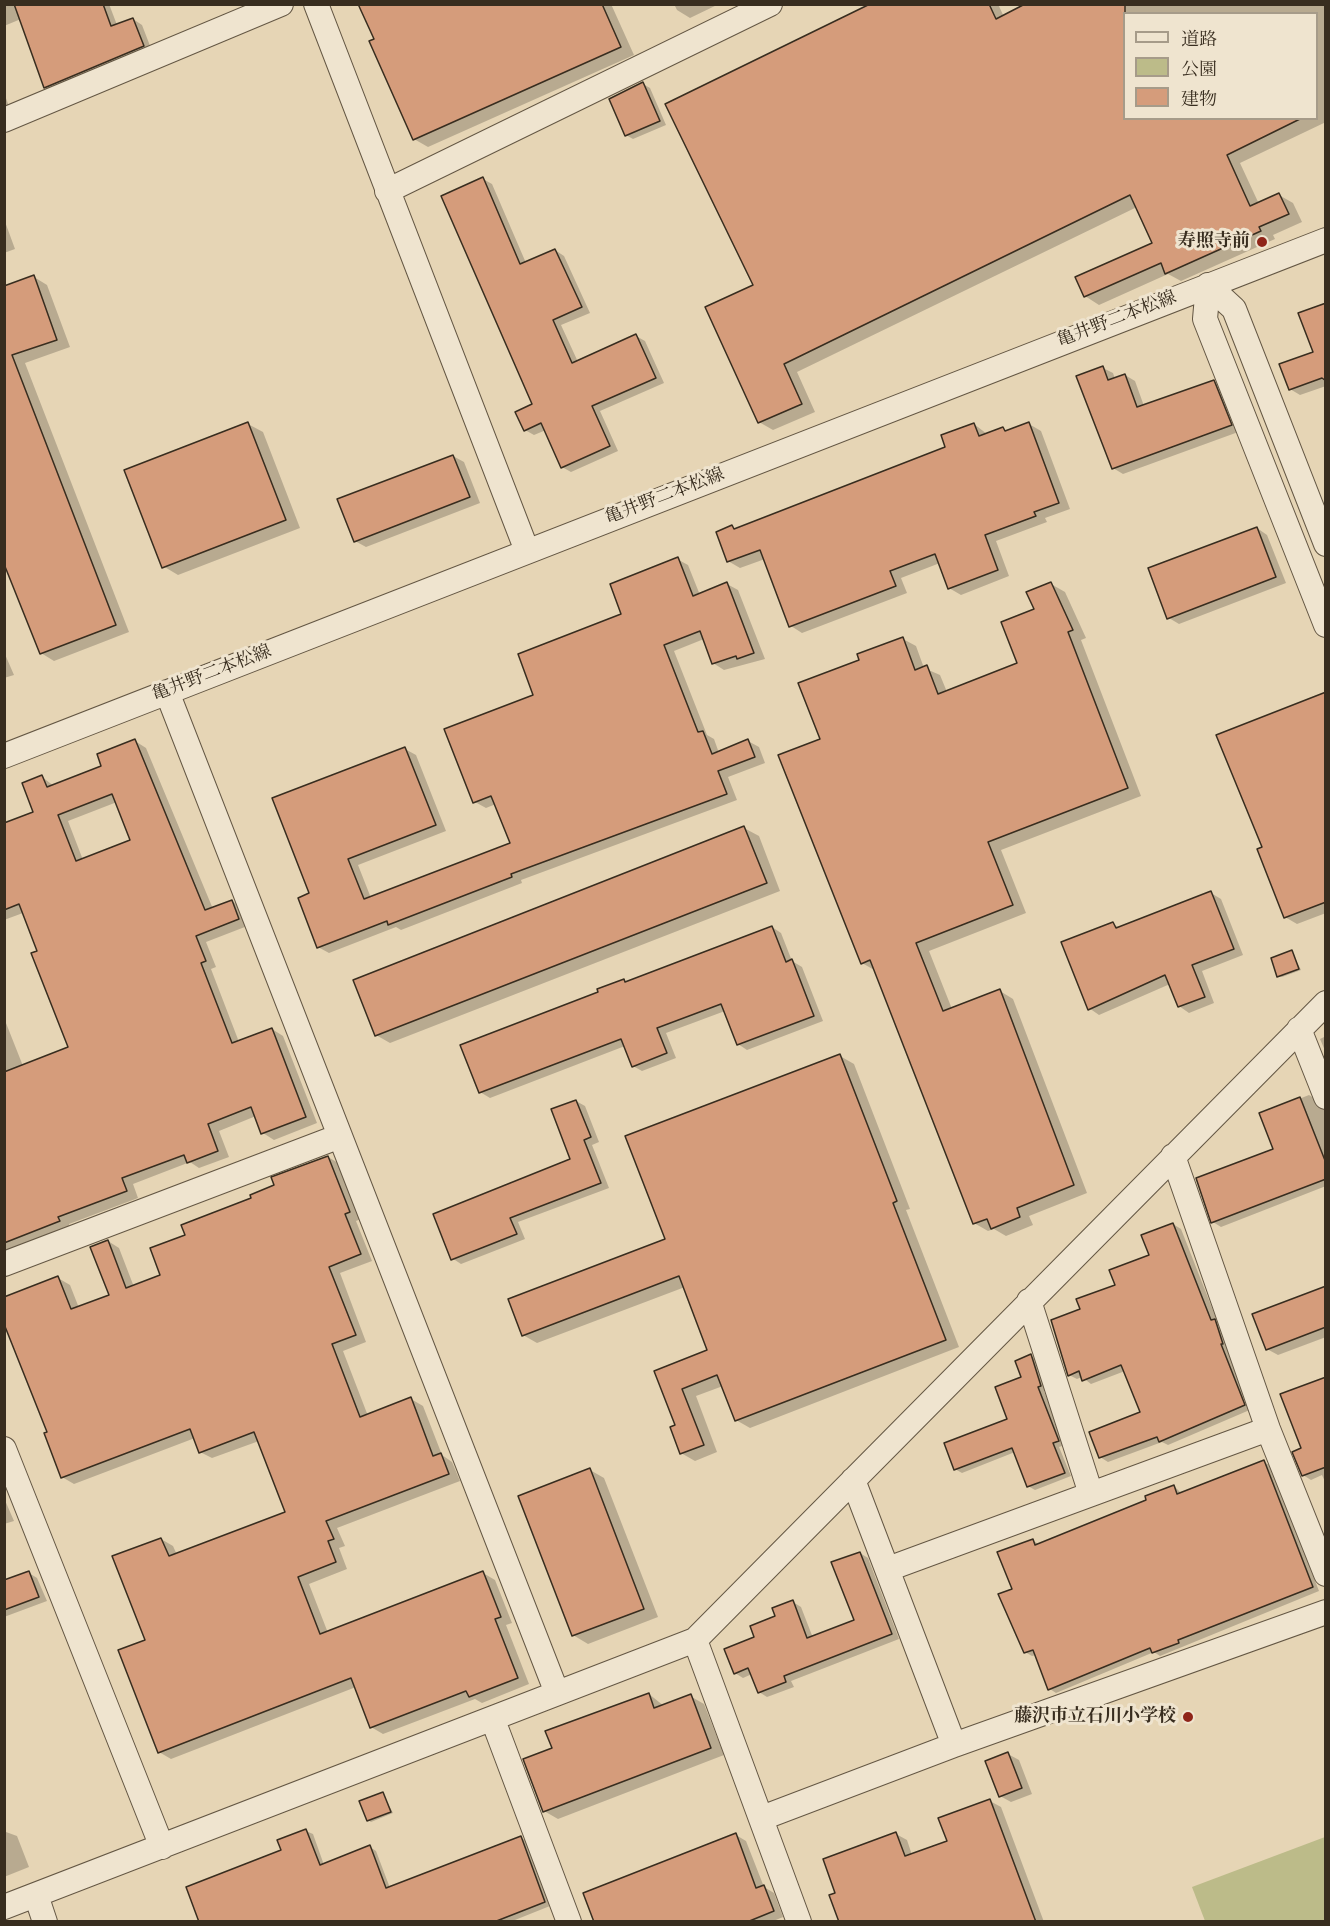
<!DOCTYPE html>
<meta charset="utf-8">
<style>
body{margin:0}
#map{position:relative;width:1330px;height:1926px;overflow:hidden;background:#e6d5b5;font-family:"IM FELL Double Pica","Noto Serif JP",serif}
canvas{display:block}
.frame{position:absolute;inset:0;border:6px solid #382d1f;pointer-events:none}
.legend{position:absolute;left:1123px;top:12px;width:195px;height:108px;box-sizing:border-box;background:#efe4cf;border:2px solid #a69b89;margin:0;padding:8px 10px;list-style:none;font-size:18px;color:#382d1f}
.legend li{display:flex;align-items:center;gap:12px;height:30px}
.legend b{width:30px;border:2px solid #a69b89}
</style>
<div id="map">
<canvas width="1330" height="1926"></canvas>
<div class="frame"></div>
<ul class="legend">
<li><b style="height:8px;background:#efe4cf"></b>道路</li>
<li><b style="height:16px;background:#bcbb89"></b>公園</li>
<li><b style="height:16px;background:#d59c7b"></b>建物</li>
</ul>
</div>
<script>
const c = document.querySelector('canvas').getContext('2d');
c.lineJoin = 'round';
function fill(path, color) { c.fillStyle = color; c.fill(path, 'evenodd'); }
const poly = rows => new Path2D(rows.map(r => 'M' + r).join(''));
function stroke(path, color, width, dash) { c.strokeStyle = color; c.lineWidth = width; c.lineCap = dash ? 'butt' : 'round'; c.setLineDash(dash || []); c.stroke(path); }
function write(font, color, halo, rows, align = 'center') {
  c.font = font + ' "IM FELL Double Pica","Noto Serif JP",serif'; c.lineWidth = 6; c.setLineDash([]); c.textBaseline = 'middle'; c.strokeStyle = halo; c.fillStyle = color; for (const [text, x, y, turn = 0] of rows) {
    c.save(); c.translate(x, y); c.rotate((+turn || 0) * Math.PI / 180); c.textAlign = isNaN(turn) ? turn : align; if (halo) c.strokeText(text, 0, 0); c.fillText(text, 0, 0); c.restore();
  }
}
fill(poly([
 [1325,1837,1325,1921,1205,1921,1192,1887]
]), '#bcbb89');
fill(poly([
 [4,4,109,4,117,25,133,19,142,25,152,51,55,92,45,87,21,19,4,26],
 [358,4,611,4,634,55,428,147,414,139,376,39],
 [674,4,719,4,690,18,677,10],
 [874,4,998,4,1004,17,1028,4,1326,4,1326,122,1240,163,1259,204,1279,195,1293,203,1302,222,1273,235,1275,239,1181,281,1168,274,1099,305,1085,296,1154,244,1137,207,797,372,815,412,773,430,759,422,755,285],
 [1124,14,1316,14,1316,118,1124,118],
 [643,84,650,88,666,125,633,139,626,135],
 [4,93,10,109,4,113],
 [483,179,492,184,526,263,555,250,564,256,590,313,561,325,578,362,636,336,645,341,664,383,600,411,618,451,571,472,562,467,546,430,534,435,525,430,534,405],
 [4,219,15,249,4,253],
 [34,277,47,285,70,347,25,363,129,632,54,661,41,653,4,322],
 [1326,304,1326,386,1300,395,1290,389,1314,353],
 [1103,368,1113,373,1115,379,1125,375,1135,381,1144,406,1214,381,1224,387,1241,431,1123,474,1113,468],
 [248,424,263,432,300,528,178,575,163,566],
 [974,424,987,434,1003,429,1008,431,1029,424,1041,431,1070,509,1045,518,1047,522,996,541,1009,576,961,595,949,588,940,563,901,578,907,593,802,633,791,626,765,559,740,568,728,561,732,527,737,530,947,448],
 [453,456,464,462,480,503,366,547,355,541],
 [1257,528,1267,535,1286,583,1179,624,1169,618],
 [677,559,688,565,700,595,727,584,738,590,765,659,724,670,713,663,704,639,674,651,707,735,714,739,719,753,748,741,759,747,765,763,728,777,737,800,521,880,522,883,401,930,396,927,329,953,318,947,311,894,405,749,416,755,446,831,358,865,371,898,512,844,496,804,486,808,475,802,535,695,623,614],
 [1051,584,1065,592,1086,638,1081,640,1141,796,1001,850,1026,913,929,951,952,1009,1000,991,1013,999,1087,1193,1029,1216,1033,1225,1006,1236,994,1229,988,1231,974,1223,876,971,862,963,822,740,861,661,903,639,916,646,924,668,940,675,947,692,1019,664,1035,610],
 [4,652,14,675,4,678],
 [1326,694,1326,913,1297,924,1285,917,1264,848],
 [135,741,146,748,213,909,232,901,243,908,250,925,206,942,216,967,211,969,239,1042,272,1029,283,1036,317,1123,274,1140,263,1133,256,1116,219,1131,229,1157,199,1168,190,1162,133,1184,138,1198,69,1224,70,1228,4,1253,4,1018,23,1066,70,1048,112,965,23,913,4,920,4,825,35,813,42,777,54,786,103,767],
 [117,802,132,841,83,860,68,821],
 [744,828,759,836,780,891,390,1043,376,1035],
 [1211,893,1221,899,1243,955,1202,971,1214,1003,1189,1013,1179,1006,1170,984,1099,1015,1089,1008,1113,924,1120,928],
 [772,927,781,933,792,961,802,967,823,1021,747,1050,738,1044,725,1011,666,1033,676,1058,642,1071,633,1066,625,1046,490,1098,480,1092,600,993,624,980,628,983],
 [1292,952,1301,970,1282,977,1279,976],
 [1326,1036,1326,1053,1320,1039],
 [840,1056,854,1064,910,1209,906,1210,959,1347,750,1428,736,1420,723,1386,696,1396,717,1452,695,1461,681,1453,677,1426,656,1371,709,1351,685,1287,537,1343,523,1335,667,1240],
 [1309,1095,1317,1100,1326,1112,1326,1186,1221,1227,1213,1222,1275,1149,1261,1114],
 [576,1101,585,1106,599,1142,592,1145,609,1188,518,1222,525,1239,461,1264,452,1258,572,1160],
 [328,1157,340,1164,361,1219,356,1221,372,1261,340,1273,366,1342,343,1351,368,1416,411,1399,423,1406,442,1455,452,1462,460,1481,337,1528,345,1546,339,1548,347,1569,309,1584,328,1633,483,1573,495,1580,512,1623,506,1625,529,1684,482,1703,475,1699,383,1734,371,1727,356,1687,171,1759,159,1752,146,1640,161,1539,173,1546,177,1555,287,1513,259,1441,212,1458,200,1452,195,1438,74,1484,62,1477,49,1433,58,1278,70,1285,79,1308,110,1296,108,1241,119,1248,134,1287,162,1276,187,1236],
 [1173,1224,1181,1229,1218,1323,1223,1325,1252,1409,1168,1445,1162,1442,1108,1462,1100,1457,1141,1413,1125,1371,1091,1384,1082,1377,1077,1379,1069,1375,1082,1310,1117,1285,1151,1256],
 [1326,1288,1326,1337,1278,1355,1267,1349],
 [1031,1356,1038,1360,1047,1389,1044,1391,1065,1445,1059,1447,1071,1476,1035,1490,1028,1486,1015,1452,962,1473,955,1469,1009,1420],
 [1326,1378,1326,1484,1322,1475,1311,1480,1303,1475,1303,1449],
 [1264,1462,1271,1466,1319,1591,1160,1656,1154,1652,1056,1693,1050,1689,1036,1655,1032,1656,1025,1652,1014,1590,1032,1540,1040,1545,1148,1501,1174,1486,1182,1494],
 [590,1470,604,1478,658,1617,588,1644,573,1635],
 [4,1498,14,1521,4,1524],
 [860,1553,868,1558,899,1639,791,1681,794,1687,767,1697,759,1692,752,1674,743,1678,735,1673,756,1638,793,1602,801,1607,813,1638,856,1621],
 [29,1573,37,1578,47,1601,4,1617,4,1582],
 [649,1694,664,1706,690,1696,704,1704,724,1755,558,1819,544,1811,554,1748],
 [1008,1754,1019,1760,1032,1794,1011,1802,1000,1796],
 [383,1794,393,1813,371,1822,368,1820],
 [990,1801,1001,1807,1044,1922,840,1922,837,1894,896,1834,907,1840,912,1855,949,1842],
 [4,1827,6,1832,17,1836,29,1867,4,1877],
 [306,1831,313,1834,324,1865,370,1847,376,1851,390,1888,521,1838,527,1841,550,1906,510,1922,201,1922],
 [736,1835,746,1841,764,1887,774,1893,783,1917,771,1922,596,1922]
]), '#0003');
const building = poly([
 [14,4,103,4,111,26,133,18,144,46,44,88,14,4],
 [358,4,602,4,621,47,413,140,369,41,374,39,358,4],
 [870,4,989,4,996,19,1025,4,1125,4,1125,118,1302,118,1227,155,1250,206,1279,193,1289,214,1259,227,1261,231,1165,274,1161,263,1084,297,1075,277,1152,243,1130,195,784,364,802,404,758,423,705,307,753,285,665,104,870,4],
 [643,82,660,121,625,136,609,99,643,82],
 [483,177,520,264,555,249,582,307,553,320,572,363,636,334,656,378,592,406,610,446,561,468,541,423,524,431,515,412,532,404,441,196,483,177],
 [34,275,57,340,12,355,116,625,40,654,4,564,4,286,34,275],
 [1326,303,1326,381,1322,378,1289,390,1279,364,1313,352,1298,313,1326,303],
 [1103,366,1108,380,1125,374,1137,407,1214,380,1232,425,1112,469,1076,376,1103,366],
 [248,422,286,520,162,568,124,470,248,422],
 [1029,422,1059,503,1034,512,1036,516,985,535,998,570,948,589,935,554,890,571,896,586,789,627,760,550,727,562,716,532,732,525,734,529,945,447,941,435,974,423,979,436,1003,427,1005,431,1029,422],
 [453,455,470,497,354,542,337,499,453,455],
 [1257,527,1276,577,1167,619,1148,568,1257,527],
 [678,557,693,596,727,582,754,653,737,659,736,656,712,664,700,631,664,645,698,732,703,731,712,754,748,739,755,757,718,771,727,794,511,874,512,877,388,925,387,921,317,948,298,898,309,893,272,798,405,747,436,825,348,859,364,899,510,843,491,796,473,803,444,729,533,695,518,654,621,614,610,584,678,557],
 [1051,582,1073,630,1068,632,1128,788,988,842,1013,905,916,943,943,1011,1000,989,1074,1185,1017,1208,1020,1217,991,1229,987,1219,973,1224,870,960,861,964,778,755,820,739,798,683,859,660,857,654,903,637,915,670,927,665,938,694,1017,663,1001,622,1034,609,1026,592,1051,582],
 [1326,692,1326,902,1284,918,1257,849,1262,847,1216,735,1326,692],
 [135,739,205,910,232,900,239,919,196,936,206,961,201,963,232,1043,272,1028,306,1117,261,1134,251,1107,208,1124,218,1151,187,1163,184,1155,122,1178,127,1191,58,1217,60,1221,4,1243,4,1072,68,1047,31,953,37,951,19,904,4,910,4,823,33,812,22,783,42,775,47,787,101,766,97,754,135,739],
 [112,794,130,840,76,861,58,815,112,794],
 [744,826,767,883,375,1036,353,980,744,826],
 [1211,891,1234,949,1192,965,1205,997,1178,1007,1165,975,1088,1010,1061,942,1113,922,1116,928,1211,891],
 [772,926,786,962,792,959,814,1016,737,1045,721,1004,657,1028,667,1053,632,1067,621,1039,479,1093,460,1045,598,992,597,989,624,979,625,982,772,926],
 [1292,950,1299,969,1277,977,1271,958,1292,950],
 [840,1054,897,1201,893,1203,946,1340,735,1421,717,1375,682,1389,704,1445,680,1454,670,1427,675,1425,654,1371,707,1350,679,1276,522,1336,508,1299,665,1239,625,1136,840,1054],
 [1300,1097,1326,1163,1326,1179,1211,1223,1196,1178,1273,1149,1259,1113,1300,1097],
 [576,1100,591,1137,584,1140,601,1183,510,1218,517,1234,451,1260,433,1214,570,1159,551,1109,576,1100],
 [328,1156,350,1212,345,1214,361,1254,329,1267,356,1335,332,1344,360,1417,411,1397,433,1456,441,1453,449,1474,326,1521,334,1539,328,1541,336,1562,298,1577,320,1634,483,1571,501,1617,495,1619,518,1678,469,1697,466,1691,370,1728,351,1678,158,1753,118,1650,145,1640,112,1556,161,1538,169,1556,285,1512,254,1432,199,1453,190,1429,61,1478,44,1433,47,1432,4,1324,4,1297,58,1276,71,1309,109,1295,90,1247,108,1240,126,1288,160,1275,150,1248,185,1235,181,1225,251,1198,250,1195,274,1185,271,1177,328,1156],
 [1173,1223,1211,1320,1215,1319,1223,1344,1221,1344,1245,1405,1159,1442,1157,1437,1099,1458,1089,1432,1140,1412,1121,1365,1082,1381,1079,1371,1068,1376,1051,1320,1080,1309,1076,1299,1115,1285,1109,1270,1149,1255,1141,1235,1173,1223],
 [1326,1286,1326,1327,1266,1350,1252,1314,1326,1286],
 [1031,1354,1041,1386,1038,1387,1059,1441,1053,1443,1065,1473,1027,1487,1012,1448,954,1470,944,1443,1007,1419,995,1387,1021,1377,1015,1361,1031,1354],
 [1326,1377,1326,1467,1302,1476,1292,1452,1301,1448,1280,1394,1326,1377],
 [1264,1460,1313,1587,1178,1640,1179,1643,1152,1653,1150,1648,1048,1690,1033,1650,1024,1653,998,1594,1012,1589,997,1552,1033,1539,1035,1545,1146,1500,1145,1496,1174,1485,1177,1494,1264,1460],
 [590,1468,644,1609,572,1636,518,1496,590,1468],
 [860,1552,892,1634,784,1676,786,1682,758,1693,748,1668,734,1674,724,1649,754,1637,750,1626,775,1616,772,1608,793,1600,807,1638,854,1620,831,1562,860,1552],
 [29,1571,39,1597,4,1610,4,1580,29,1571],
 [649,1693,654,1708,691,1694,711,1748,543,1812,523,1759,552,1748,545,1731,649,1693],
 [1008,1752,1022,1788,999,1797,985,1761,1008,1752],
 [383,1792,391,1812,367,1821,359,1801,383,1792],
 [990,1799,1036,1922,839,1922,829,1895,835,1893,823,1859,896,1832,905,1856,947,1841,938,1818,990,1799],
 [306,1829,320,1865,370,1845,386,1888,521,1836,545,1902,494,1922,199,1922,186,1887,281,1850,277,1840,306,1829],
 [736,1833,756,1888,764,1885,774,1911,747,1922,594,1922,583,1893,736,1833]
]);
fill(building, '#d59c7b');
stroke(building, '#382d1f', 1.5);
const minor = poly([
 [316,4,527,551],
 [4,120,281,4],
 [387,191,770,4],
 [1208,285,1205,319,1326,625],
 [1208,285,1234,309,1326,544],
 [167,692,557,1693],
 [4,756,1326,240],
 [1299,1029,1326,1097],
 [1173,1156,1268,1429,1326,1574],
 [4,1264,340,1136],
 [1029,1301,1091,1494],
 [4,1449,162,1847],
 [853,1480,954,1745],
 [888,1569,1268,1429],
 [695,1640,799,1922],
 [493,1720,569,1922],
 [762,1818,954,1745,1326,1612],
 [36,1895,45,1922],
 [4,1907,695,1640,1326,1003]
]);
stroke(minor, '#645744', 26);
stroke(minor, '#efe4cf', 24);
for (const [x, y, r, color] of [
 [1262,242,6,"#8f2418"],
 [1188,1717,6,"#8f2418"]
]) { const dot = new Path2D(); dot.arc(x, y, r, 0, 2 * Math.PI); c.fillStyle = color; c.fill(dot); stroke(dot, '#efe4cf', 2); }
write('bold 18px', '#382d1f', '#efe4cf', [
 ["寿照寺前",1250,242],
 ["藤沢市立石川小学校",1176,1717]
], 'right');
write('18px', '#382d1f', '#efe4cf', [
 ["亀井野二本松線",1117,320,-21],
 ["亀井野二本松線",665,497,-21],
 ["亀井野二本松線",212,674,-21]
]);
</script>
